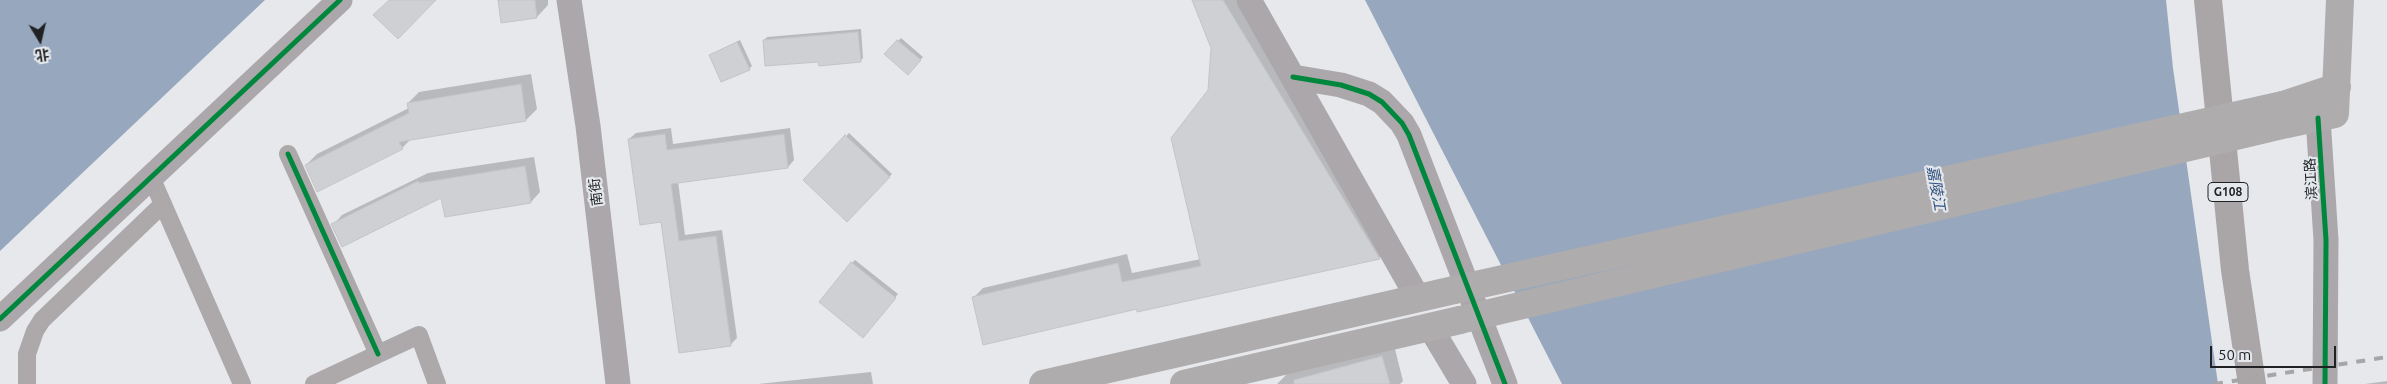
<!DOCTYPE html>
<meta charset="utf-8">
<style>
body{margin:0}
#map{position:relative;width:2387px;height:384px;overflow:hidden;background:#e6e8eb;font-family:Ubuntu,"Noto Sans SC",sans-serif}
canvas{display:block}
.north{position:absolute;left:15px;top:15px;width:50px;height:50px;-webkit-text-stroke:4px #e4e8ed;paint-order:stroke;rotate:171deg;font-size:14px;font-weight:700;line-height:20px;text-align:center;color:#1f2123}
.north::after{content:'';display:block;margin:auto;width:18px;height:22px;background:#1f2123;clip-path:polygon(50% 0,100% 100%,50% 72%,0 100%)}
.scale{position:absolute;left:2210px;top:346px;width:126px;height:22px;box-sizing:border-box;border:2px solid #1f2123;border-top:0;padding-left:6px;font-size:15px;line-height:18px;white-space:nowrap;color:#1f2123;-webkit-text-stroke:4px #e4e8ed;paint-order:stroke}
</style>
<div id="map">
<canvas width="2387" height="384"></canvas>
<div class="north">北</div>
<div class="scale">50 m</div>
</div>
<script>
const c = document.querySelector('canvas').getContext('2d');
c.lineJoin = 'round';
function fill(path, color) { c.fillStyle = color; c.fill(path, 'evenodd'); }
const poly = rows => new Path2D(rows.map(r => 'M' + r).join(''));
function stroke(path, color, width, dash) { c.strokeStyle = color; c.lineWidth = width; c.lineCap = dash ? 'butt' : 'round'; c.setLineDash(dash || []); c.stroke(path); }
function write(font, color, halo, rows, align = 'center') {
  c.font = font + ' Ubuntu,"Noto Sans SC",sans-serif'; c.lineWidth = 4.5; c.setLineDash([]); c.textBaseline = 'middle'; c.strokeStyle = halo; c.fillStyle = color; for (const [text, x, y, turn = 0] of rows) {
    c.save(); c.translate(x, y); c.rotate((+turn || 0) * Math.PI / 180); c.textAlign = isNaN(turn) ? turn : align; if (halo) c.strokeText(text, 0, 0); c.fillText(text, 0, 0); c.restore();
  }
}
fill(poly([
 [0,0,265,0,0,251],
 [1365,0,2166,0,2173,68,2218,384,1562,384]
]), '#97a8be');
fill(poly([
 [499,0,548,0,548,5,537,17],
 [1194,0,1238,0,1389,249,1379,258,1138,307,973,298,983,288,1127,254,1132,273,1201,259,1212,48],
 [861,29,863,58,860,61,820,61,764,40,767,37],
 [901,38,923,57,908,73,886,54],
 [740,40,752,66,749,69,710,55],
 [531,74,537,109,526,120,412,138,402,148,306,165,317,154,409,108,408,103,419,92],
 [671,128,673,144,790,128,794,160,788,167,678,181,685,235,722,230,737,338,730,345,662,220,629,139,636,133],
 [849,133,892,174,847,220,805,180],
 [534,157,540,192,531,202,446,216,442,196,333,225,342,215,428,173],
 [855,260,898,294,866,333,852,263],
 [1394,345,1403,381,1400,384,1277,384,1287,374],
 [871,372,873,384,758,384],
 [2387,381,2387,384,2365,384]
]), '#0003');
const building = poly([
 [389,0,436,0,398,39,373,15,389,0],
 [498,0,535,0,537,18,501,23,498,0],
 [1192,0,1223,0,1380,259,1137,312,1137,309,983,345,972,297,1118,263,1122,282,1201,266,1171,138,1208,90,1211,48,1192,0],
 [858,32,861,62,819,66,818,62,765,66,763,40,858,32],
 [897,40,921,60,908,75,884,54,897,40],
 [737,42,750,70,721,82,709,55,737,42],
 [521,84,526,121,399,142,403,149,317,192,305,165,409,113,407,103,521,84],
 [665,134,667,150,784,134,788,168,671,184,679,241,716,236,731,346,679,353,661,222,640,225,628,139,665,134],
 [845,135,890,177,847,222,803,180,845,135],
 [525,166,531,203,445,217,441,198,342,247,331,224,418,181,419,183,525,166],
 [851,262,896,298,863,338,819,302,851,262],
 [1382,356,1390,384,1294,384,1294,380,1382,356]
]);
fill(building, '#cfd0d3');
stroke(building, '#c3c4c6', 1);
stroke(poly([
 [288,154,378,354],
 [151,177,242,384],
 [27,384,27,354,35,331,42,320,163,204],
 [314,384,419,335,437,384]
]), '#ada8aa', 18);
stroke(poly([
 [569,0,588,126,618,384],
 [1249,0,1418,298],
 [1293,77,1341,85,1369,94,1382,102,1402,123,1409,135,1505,384],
 [2318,118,2326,240,2325,384],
 [0,319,340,0],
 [1430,327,1464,384]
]), '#aba7aa', 25);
stroke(poly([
 [2283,105,2337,87],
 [2287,124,2335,114,2340,0],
 [1043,384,1454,290],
 [1184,384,1460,320]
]), '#afacad', 28);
stroke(poly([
 [2208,0,2235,270,2252,384]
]), '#aaa6a8', 28);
stroke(poly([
 [2214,384,2387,357]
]), '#a6a5a7', 4, [9, 9]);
stroke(poly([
 [1454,290,2283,105],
 [1460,320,2287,124]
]), '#afacad', 28);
stroke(poly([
 [1293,77,1341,85,1369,94,1382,102,1402,123,1409,135,1505,384],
 [2318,118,2326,240,2325,384],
 [288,154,378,354],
 [0,319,340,0]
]), '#00873e', 5);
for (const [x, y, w] of [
 [2228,192,40]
]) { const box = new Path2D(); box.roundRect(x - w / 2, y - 9.5, w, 19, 4); c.fillStyle = '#e4e8ed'; c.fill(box); stroke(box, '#1f2123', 1); }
write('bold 12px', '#1f2123', null, [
 ["G108",2228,192]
]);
write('14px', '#1f2123', '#e4e8ed', [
 ["滨江路",2311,179,-93],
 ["南街",596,192,-97]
]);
write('italic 15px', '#30527d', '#e4e8ed', [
 ["嘉陵江",1936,188,80]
]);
</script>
